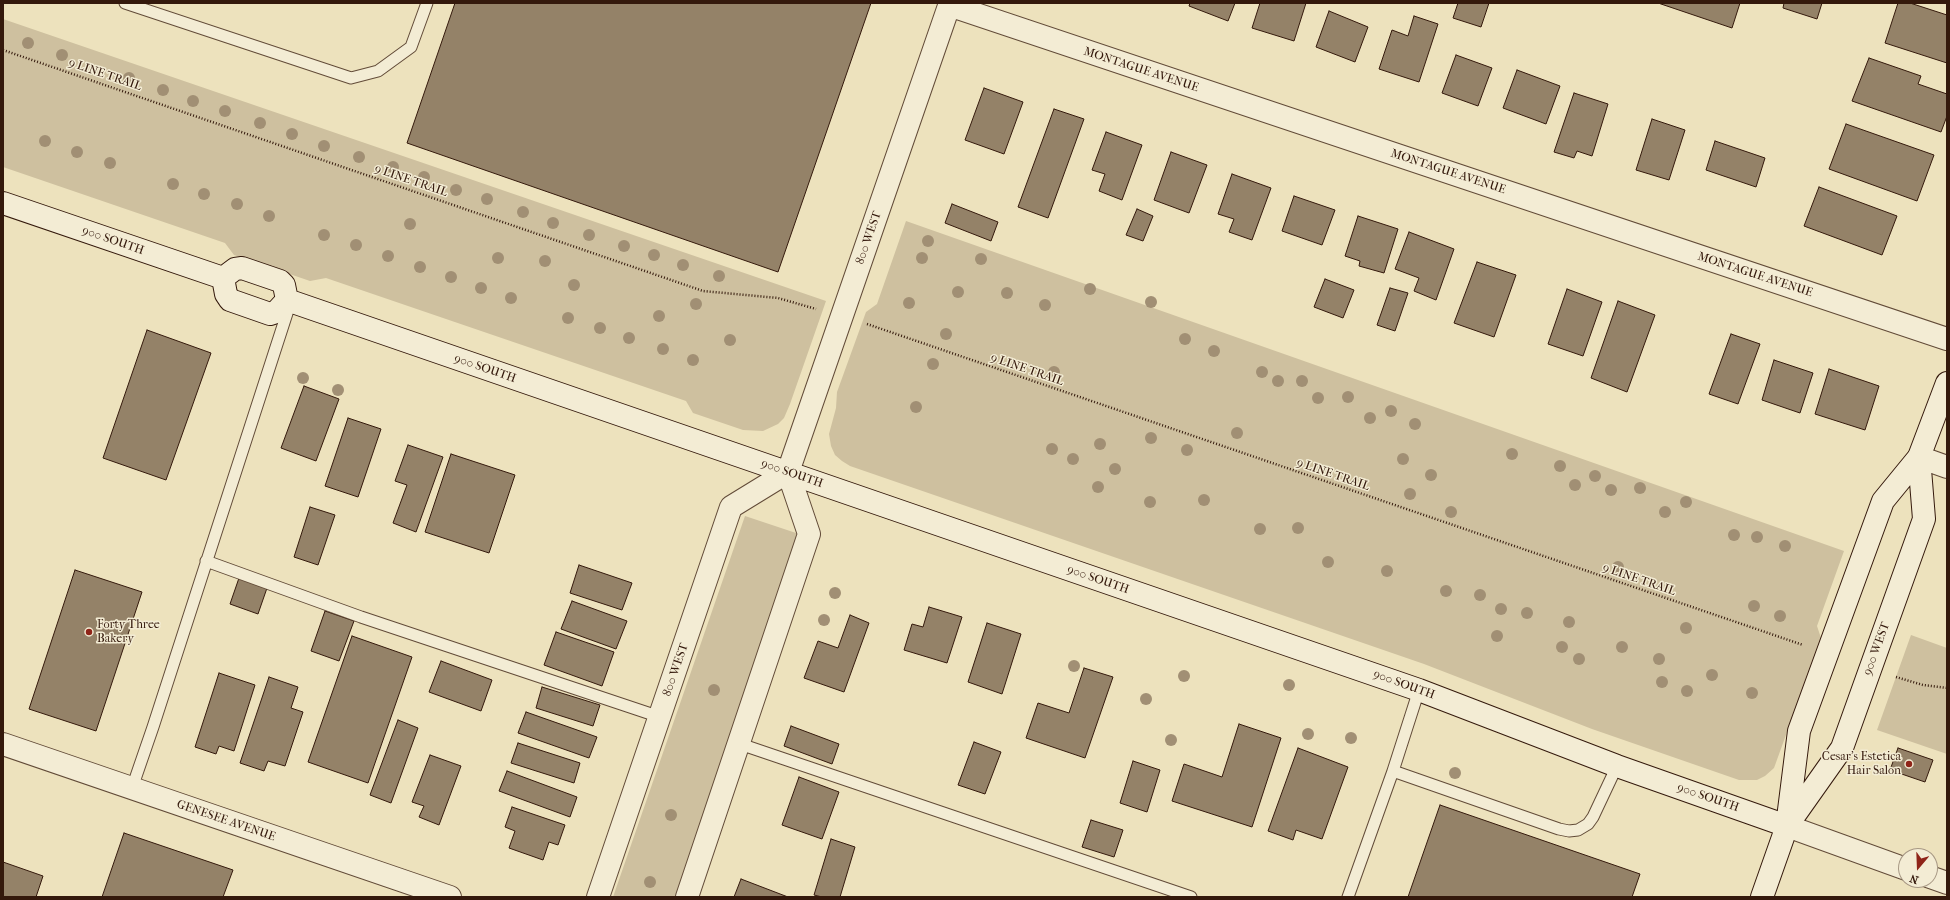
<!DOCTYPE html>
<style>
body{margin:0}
#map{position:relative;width:1950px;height:900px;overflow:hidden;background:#ede2bd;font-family:"IM FELL French Canon",serif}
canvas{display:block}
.frame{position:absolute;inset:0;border:4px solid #34190c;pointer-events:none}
.north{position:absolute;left:1898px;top:848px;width:40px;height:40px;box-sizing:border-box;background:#f3ecd4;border:1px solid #a79884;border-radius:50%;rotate:199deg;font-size:11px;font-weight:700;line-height:16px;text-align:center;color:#34190c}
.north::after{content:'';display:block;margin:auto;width:14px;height:18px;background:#8f2418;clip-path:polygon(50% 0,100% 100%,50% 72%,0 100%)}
</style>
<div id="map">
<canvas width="1950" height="900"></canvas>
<div class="frame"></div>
<div class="north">N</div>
</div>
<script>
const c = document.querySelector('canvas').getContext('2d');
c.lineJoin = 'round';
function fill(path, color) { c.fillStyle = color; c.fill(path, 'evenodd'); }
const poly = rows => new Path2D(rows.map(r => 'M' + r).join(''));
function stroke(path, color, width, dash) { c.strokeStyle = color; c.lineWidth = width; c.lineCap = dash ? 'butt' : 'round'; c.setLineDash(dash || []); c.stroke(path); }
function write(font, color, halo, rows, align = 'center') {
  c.font = font + ' "IM FELL French Canon",serif'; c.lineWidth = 3; c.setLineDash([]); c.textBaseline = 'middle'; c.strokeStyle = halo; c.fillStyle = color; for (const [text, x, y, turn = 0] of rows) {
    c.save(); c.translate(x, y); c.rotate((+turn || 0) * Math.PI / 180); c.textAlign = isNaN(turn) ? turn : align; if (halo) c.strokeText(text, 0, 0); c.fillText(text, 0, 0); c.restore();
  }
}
fill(poly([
 [3,19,826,301,790,404,784,418,778,424,763,431,743,430,693,413,686,401,326,278,310,281,234,255,225,243,3,167],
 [906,221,1844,551,1817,626,1821,638,1774,768,1765,776,1757,780,1739,780,1592,729,1424,664,850,466,842,461,835,455,831,446,829,434,836,408,837,392,866,312,877,304],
 [745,516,799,534,675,897,613,897],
 [1911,635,1947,648,1947,754,1877,730]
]), '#cec09f');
const building = poly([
 [455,3,871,3,778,272,407,143,455,3],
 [1190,3,1235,3,1228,21,1189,6,1190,3],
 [1260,3,1306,3,1294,41,1252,28,1260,3],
 [1458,3,1489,3,1481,27,1453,18,1458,3],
 [1658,3,1740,3,1732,28,1658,3],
 [1784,3,1822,3,1817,19,1783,8,1784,3],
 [1898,3,1910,3,1947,15,1947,63,1885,43,1898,3],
 [1329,11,1368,27,1355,62,1316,47,1329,11],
 [1414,16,1438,24,1419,82,1379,69,1392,30,1408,36,1414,16],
 [1456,55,1492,68,1478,106,1442,93,1456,55],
 [1869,58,1921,76,1918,84,1947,94,1947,116,1941,132,1852,101,1869,58],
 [1517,70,1560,86,1546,124,1503,108,1517,70],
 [984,88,1023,102,1004,154,965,140,984,88],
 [1574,93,1608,104,1592,156,1577,151,1574,158,1554,152,1574,93],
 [1054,109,1084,119,1048,218,1018,207,1054,109],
 [1652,119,1685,130,1669,180,1636,170,1652,119],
 [1846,124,1934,155,1917,201,1829,169,1846,124],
 [1106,132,1142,145,1122,200,1099,191,1105,174,1092,170,1106,132],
 [1715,141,1765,158,1756,187,1706,170,1715,141],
 [1171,152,1207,165,1189,213,1154,200,1171,152],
 [1232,174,1271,188,1252,240,1229,232,1234,219,1218,214,1232,174],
 [1819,187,1897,216,1882,255,1804,226,1819,187],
 [1294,196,1335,210,1322,245,1282,231,1294,196],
 [952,204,998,222,991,241,945,223,952,204],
 [1137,209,1153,216,1143,241,1126,235,1137,209],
 [1358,216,1398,229,1384,273,1359,266,1360,261,1345,256,1358,216],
 [1409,232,1454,249,1436,300,1414,291,1419,278,1395,269,1409,232],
 [1477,262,1516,275,1494,337,1454,323,1477,262],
 [1325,279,1354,290,1343,318,1314,307,1325,279],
 [1390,288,1408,293,1395,331,1377,325,1390,288],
 [1567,289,1602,302,1583,356,1548,344,1567,289],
 [1618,301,1655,315,1627,392,1591,378,1618,301],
 [147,330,211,353,166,480,103,458,147,330],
 [1731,334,1760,344,1738,404,1709,394,1731,334],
 [1774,360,1813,373,1800,413,1762,400,1774,360],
 [1829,369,1879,386,1865,430,1815,414,1829,369],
 [304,386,339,399,316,461,281,448,304,386],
 [348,418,381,429,358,497,325,486,348,418],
 [408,445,443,457,416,532,393,523,407,485,395,481,408,445],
 [451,454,515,475,489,553,425,532,451,454],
 [310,507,335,515,318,565,294,557,310,507],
 [579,565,632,583,622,610,570,593,579,565],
 [75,570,142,592,96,731,29,709,75,570],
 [239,578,267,588,258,614,230,604,239,578],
 [572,601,627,621,616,649,561,629,572,601],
 [929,607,962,617,947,663,904,650,912,624,923,627,929,607],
 [325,611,354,621,339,661,311,651,325,611],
 [850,615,869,623,844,692,804,678,818,641,838,648,850,615],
 [987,623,1021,634,1002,694,968,682,987,623],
 [556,632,614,652,602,686,544,665,556,632],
 [352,636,412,657,368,783,308,762,352,636],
 [441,661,492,680,481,711,429,692,441,661],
 [1084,668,1113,677,1085,758,1026,738,1038,703,1069,713,1084,668],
 [219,673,255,685,234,751,219,746,216,754,195,747,219,673],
 [269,677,298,687,291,708,303,712,285,766,268,761,264,771,240,763,269,677],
 [542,687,600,705,593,726,536,708,542,687],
 [526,712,597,737,589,758,518,733,526,712],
 [398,720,418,728,391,803,370,795,398,720],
 [1239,724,1281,738,1252,827,1172,801,1184,764,1222,777,1239,724],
 [791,726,839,744,832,764,784,746,791,726],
 [974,742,1001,752,985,794,958,785,974,742],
 [518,743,580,763,574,783,511,763,518,743],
 [1298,748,1348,767,1322,839,1296,830,1293,840,1268,831,1298,748],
 [1898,748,1933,760,1925,782,1890,770,1898,748],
 [430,755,461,766,439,825,419,817,424,806,412,802,430,755],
 [1133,761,1160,770,1147,812,1120,803,1133,761],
 [507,771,577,797,570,817,499,791,507,771],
 [799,777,839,792,822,839,782,825,799,777],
 [1440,805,1640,874,1632,897,1408,897,1440,805],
 [512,807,565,825,558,845,549,842,543,860,509,848,515,831,505,827,512,807],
 [1091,820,1123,830,1114,857,1082,847,1091,820],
 [124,833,233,870,223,897,102,897,124,833],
 [831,839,855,847,840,897,822,897,814,895,831,839],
 [3,862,43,876,36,897,3,897,3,862],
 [741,879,788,897,734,897,741,879]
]);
fill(building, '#948268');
stroke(building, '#34190c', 1);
const lane = poly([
 [125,3,351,78,378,71,411,47,427,3],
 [206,561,361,617,660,717],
 [1419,690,1393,771,1559,829,1569,831,1578,830,1588,824,1593,817,1617,766],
 [740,744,1191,897],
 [132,788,153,727,290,304],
 [1348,897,1393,771]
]);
const street = poly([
 [949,5,1947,339],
 [1919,457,1947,467],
 [3,744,450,897],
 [1787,826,1906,869],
 [1930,877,1947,883],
 [598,897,731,507,788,472],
 [687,897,809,534,788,472,950,3]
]);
const secondary = poly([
 [3,203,223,278],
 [223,278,226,294,230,300,270,314,276,312,287,300],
 [223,278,235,269,242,268,280,281,284,285,287,300],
 [287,300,1419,690,1617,766,1787,826],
 [1789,823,1842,748,1924,519,1919,457],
 [1762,897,1787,826,1799,731,1883,501,1919,457,1947,383]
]);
stroke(lane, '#624b38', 13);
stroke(street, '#624b38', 24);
stroke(secondary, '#34190c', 24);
stroke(poly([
 [3,50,703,291,778,298,816,309],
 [867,324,1803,645],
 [1896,677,1923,685,1947,688]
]), '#34190c', 2.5, [1, 2]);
stroke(lane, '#f3ecd4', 11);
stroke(street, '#f3ecd4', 22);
stroke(secondary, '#f3ecd4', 22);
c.fillStyle = '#a18f74';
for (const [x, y] of [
 [28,43],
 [62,55],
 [129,78],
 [163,90],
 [193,101],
 [225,111],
 [260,123],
 [292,134],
 [45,141],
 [324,146],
 [77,152],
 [359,157],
 [110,163],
 [393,167],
 [424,177],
 [173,184],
 [456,190],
 [204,194],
 [487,199],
 [237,204],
 [523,212],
 [269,216],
 [553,223],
 [410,224],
 [324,235],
 [589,235],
 [928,241],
 [356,245],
 [624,246],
 [654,255],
 [388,256],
 [498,258],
 [922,258],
 [981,259],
 [545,261],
 [683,265],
 [420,267],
 [719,276],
 [451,277],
 [574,285],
 [481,288],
 [1090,289],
 [958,292],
 [1007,293],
 [511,298],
 [1151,302],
 [909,303],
 [696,304],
 [1045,305],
 [659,316],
 [568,318],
 [600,328],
 [946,334],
 [629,338],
 [1185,339],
 [730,340],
 [663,349],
 [1214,351],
 [693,360],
 [933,364],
 [1054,372],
 [1262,372],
 [303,378],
 [1278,381],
 [1302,381],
 [338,390],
 [1348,397],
 [1318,398],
 [916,407],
 [1391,411],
 [1370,418],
 [1415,424],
 [1237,433],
 [1151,438],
 [1100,444],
 [1052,449],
 [1187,450],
 [1512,454],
 [1073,459],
 [1403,459],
 [1560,466],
 [1115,469],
 [1431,475],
 [1595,476],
 [1575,485],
 [1098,487],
 [1640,488],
 [1611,490],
 [1410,494],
 [1204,500],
 [1150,502],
 [1686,502],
 [1451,512],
 [1665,512],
 [1298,528],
 [1260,529],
 [1734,535],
 [1757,537],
 [1785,546],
 [1328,562],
 [1618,567],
 [1387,571],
 [1446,591],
 [835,593],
 [1480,595],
 [1754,606],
 [1501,609],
 [1527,613],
 [1780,616],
 [824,620],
 [1569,622],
 [1686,628],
 [1497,636],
 [1562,647],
 [1622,647],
 [1579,659],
 [1659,659],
 [1074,666],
 [1712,675],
 [1184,676],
 [1662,682],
 [1289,685],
 [714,690],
 [1687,691],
 [1752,693],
 [1146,699],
 [1308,734],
 [1351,738],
 [1171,740],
 [1455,773],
 [671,815],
 [650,882]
]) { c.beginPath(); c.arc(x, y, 6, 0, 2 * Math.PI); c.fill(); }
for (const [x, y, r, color] of [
 [89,632,4,"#8f2418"],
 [1909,764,4,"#8f2418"]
]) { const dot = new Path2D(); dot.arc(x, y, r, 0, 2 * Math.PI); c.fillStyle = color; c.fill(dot); stroke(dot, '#f3ecd4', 1.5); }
write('12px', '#34190c', '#f3ecd4', [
 ["MONTAGUE AVENUE",1141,70,18],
 ["9 LINE TRAIL",105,75,19],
 ["MONTAGUE AVENUE",1448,172,18],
 ["9 LINE TRAIL",411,181,19],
 ["800 WEST",869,238,-71],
 ["900 SOUTH",113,241,19],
 ["MONTAGUE AVENUE",1755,275,18],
 ["900 SOUTH",485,369,19],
 ["9 LINE TRAIL",1027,370,19],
 ["900 SOUTH",792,474,19],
 ["9 LINE TRAIL",1333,475,19],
 ["900 SOUTH",1098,580,19],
 ["9 LINE TRAIL",1639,580,19],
 ["900 WEST",1877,649,-70],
 ["800 WEST",676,670,-71],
 ["900 SOUTH",1404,685,20],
 ["900 SOUTH",1708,798,19],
 ["GENESEE AVENUE",226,821,19]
]);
write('12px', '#34190c', '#f3ecd4', [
 ["Forty Three",97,625],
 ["Bakery",97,639],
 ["Cesar's Estetica",1901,757,"right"],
 ["Hair Salon",1901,771,"right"]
], 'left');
</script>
